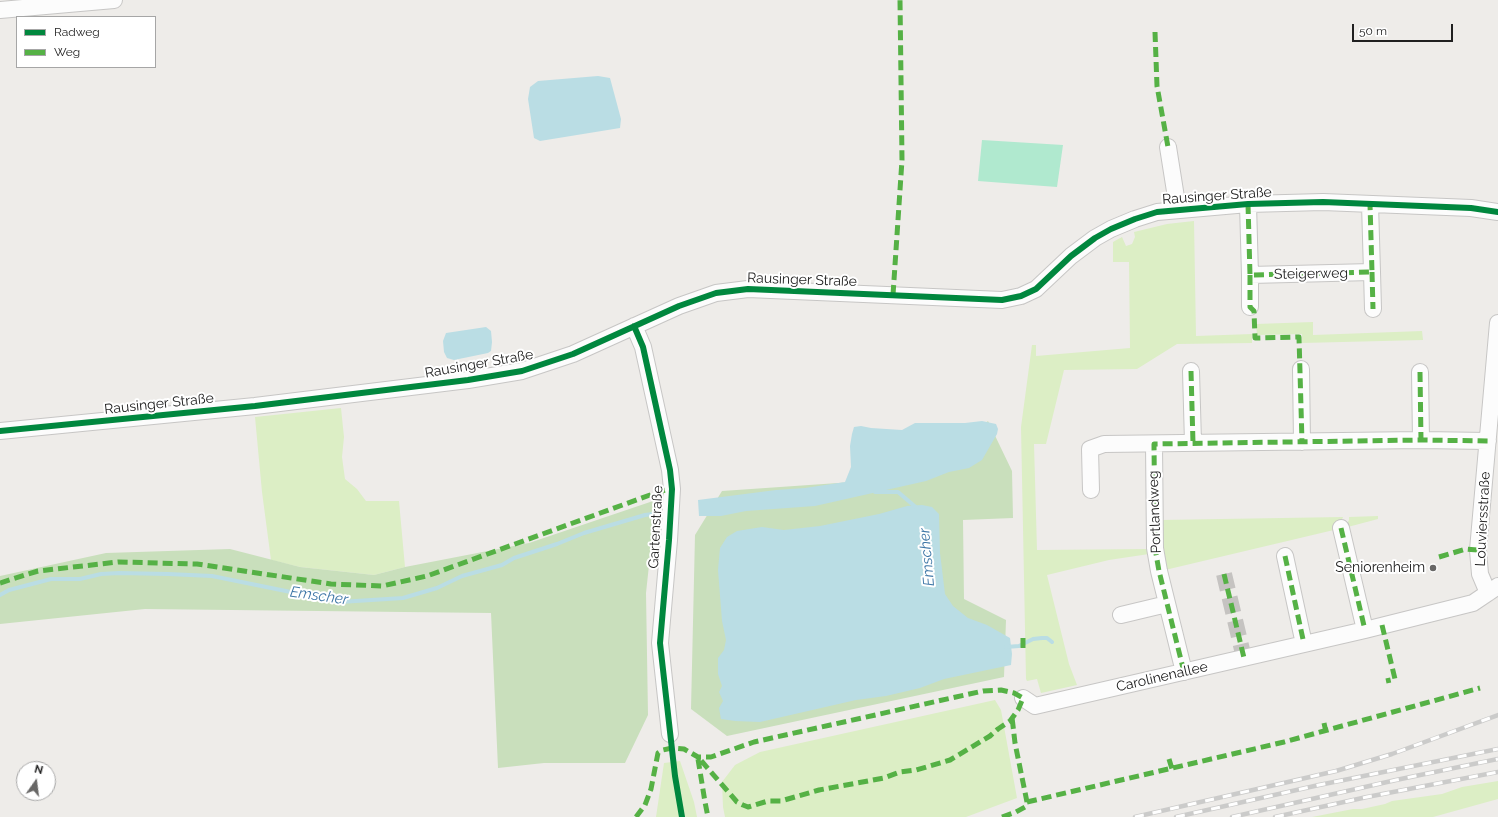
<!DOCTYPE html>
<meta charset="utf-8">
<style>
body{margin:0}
#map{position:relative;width:1498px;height:817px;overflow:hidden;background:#eeece9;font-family:Raleway,sans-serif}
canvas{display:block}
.legend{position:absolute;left:16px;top:16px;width:140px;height:52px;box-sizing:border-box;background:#fff;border:1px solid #a6a6a6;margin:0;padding:5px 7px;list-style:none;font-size:12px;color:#202020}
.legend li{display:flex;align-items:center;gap:8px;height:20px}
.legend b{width:20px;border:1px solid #a6a6a6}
.north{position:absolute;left:16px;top:761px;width:40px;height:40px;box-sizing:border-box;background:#fff;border:1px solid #a6a6a6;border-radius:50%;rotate:14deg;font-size:11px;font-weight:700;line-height:16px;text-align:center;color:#202020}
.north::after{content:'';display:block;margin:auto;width:14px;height:18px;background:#686766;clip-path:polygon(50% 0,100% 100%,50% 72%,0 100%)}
.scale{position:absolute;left:1352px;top:24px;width:101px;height:18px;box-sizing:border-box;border:2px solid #202020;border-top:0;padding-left:5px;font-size:12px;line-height:14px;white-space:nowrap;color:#202020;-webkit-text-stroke:3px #fff;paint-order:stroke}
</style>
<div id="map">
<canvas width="1498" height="817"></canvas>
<ul class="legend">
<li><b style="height:5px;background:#00873e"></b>Radweg</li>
<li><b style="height:5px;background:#55b145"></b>Weg</li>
</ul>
<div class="north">N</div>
<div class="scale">50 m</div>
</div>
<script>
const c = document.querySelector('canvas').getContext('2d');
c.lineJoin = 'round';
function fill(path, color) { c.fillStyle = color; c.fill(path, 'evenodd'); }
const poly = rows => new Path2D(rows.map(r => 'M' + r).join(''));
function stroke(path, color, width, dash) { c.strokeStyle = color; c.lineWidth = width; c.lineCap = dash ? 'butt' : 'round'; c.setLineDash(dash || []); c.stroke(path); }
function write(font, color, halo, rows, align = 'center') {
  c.font = font + ' Raleway,sans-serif'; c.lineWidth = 4; c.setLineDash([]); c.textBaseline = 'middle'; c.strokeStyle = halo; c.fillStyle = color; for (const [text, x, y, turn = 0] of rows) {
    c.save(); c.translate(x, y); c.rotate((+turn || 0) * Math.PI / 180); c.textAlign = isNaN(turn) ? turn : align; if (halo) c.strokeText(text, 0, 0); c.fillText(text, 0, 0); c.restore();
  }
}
fill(poly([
 [1194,221,1196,336,1252,334,1252,343,1177,344,1137,369,1064,370,1046,444,1034,444,1037,550,1149,549,1149,554,1109,560,1047,575,1069,664,1077,685,1041,693,1037,679,1027,681,1026,679,1021,427,1032,345,1036,345,1036,356,1130,348,1129,262,1113,262,1113,242,1122,237,1126,246,1132,244,1135,237,1134,232,1167,224],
 [1313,322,1313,335,1422,331,1423,340,1302,343,1302,334,1257,335,1256,324],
 [341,408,344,437,342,457,345,479,357,489,366,501,399,501,405,567,374,575,300,567,271,560,262,492,255,417],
 [1378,516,1378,519,1344,528,1349,520,1349,517],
 [1343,517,1338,529,1165,570,1161,554,1160,520],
 [995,700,1001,710,1017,798,966,817,725,817,723,807,722,782,735,765,760,752],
 [680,761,694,802,697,817,656,817,664,763],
 [1498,781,1498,799,1433,817,1312,817,1353,809,1362,809,1385,804,1392,801,1442,794,1462,787]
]), '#dceec5');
fill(poly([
 [988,421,1012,471,1013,518,963,520,964,599,1006,620,1004,677,727,736,691,709,695,535,722,491,925,477],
 [656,500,646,593,648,715,625,763,544,763,498,768,491,613,145,609,0,624,0,576,106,553,230,549,300,567,374,575,405,567,529,543]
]), '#c9dfbc');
fill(poly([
 [982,140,1063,145,1057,187,978,181]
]), '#b0e9cf');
fill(poly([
 [598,76,610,78,621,119,620,128,540,141,534,138,528,99,530,87,538,81],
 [486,327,491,331,492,342,491,351,488,353,454,360,447,358,444,352,443,341,446,333],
 [982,421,996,424,998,429,997,434,982,460,969,468,949,472,926,481,815,506,746,511,721,516,699,516,698,500,776,490,805,488,845,482,851,467,850,446,852,434,854,427,861,426,871,428,902,430,915,423,965,423],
 [922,505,932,507,939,514,940,553,945,594,953,606,968,618,987,625,1010,638,1012,654,1011,665,944,679,920,688,886,696,856,700,760,722,735,721,721,719,719,708,723,701,719,692,722,686,718,674,718,658,724,650,726,640,722,621,718,570,720,548,727,537,737,531,762,527,784,530,820,526,879,514,907,506]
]), '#badde4');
stroke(poly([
 [875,492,898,492,918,509],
 [0,595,9,590,51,579,80,579,101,574,119,573,168,574,212,576,340,602,403,598,437,588,462,576,502,565,514,558,557,544,584,533,645,515,653,514],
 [1006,647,1019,646,1033,639,1042,638,1047,638,1052,642]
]), '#badde4', 4);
stroke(poly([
 [1224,574,1244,658]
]), '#c5c3c1', 16, [16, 8]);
const minor = poly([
 [0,10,114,0],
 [1168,147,1178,210],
 [1248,204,1250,275,1372,272,1370,204],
 [1372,272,1373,309],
 [1250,275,1250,307],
 [634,326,643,347,670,470,672,489,669,540,660,643,670,734],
 [1301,369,1302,442],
 [1191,371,1193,443],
 [1420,372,1421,440],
 [0,431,255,406,468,380,522,371,573,354,679,306,716,293,748,289,1002,300,1021,296,1036,289,1071,256,1095,238,1111,229,1135,219,1157,212,1248,204,1323,202,1471,208,1498,212],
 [1154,444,1155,548,1159,571,1184,672],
 [1091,490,1090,449,1104,444,1421,440,1488,441],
 [1341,528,1365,630],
 [1285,556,1304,644],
 [1488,593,1480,574,1478,550,1498,323],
 [1121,615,1167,604],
 [1023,698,1035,706,1365,630,1473,603,1498,586]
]);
stroke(minor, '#c7c6c5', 18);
stroke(minor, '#fcfcfc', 16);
const rail = poly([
 [1135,817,1336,771,1392,754,1498,715],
 [1176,817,1319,785,1498,749],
 [1232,817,1396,780,1498,759],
 [1275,817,1367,797,1498,772]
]);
stroke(rail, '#cbcbca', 4.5);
stroke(rail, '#fff', 3, [9]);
stroke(poly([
 [1155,32,1157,86,1168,147],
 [1248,204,1250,275,1372,272,1370,204],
 [1372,272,1373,309],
 [1250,275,1250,307,1254,311,1255,338,1299,337,1302,442],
 [893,295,902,160,900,0],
 [1191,371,1193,443],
 [1420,372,1421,440],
 [1341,528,1365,630],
 [1285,556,1304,644],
 [1439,557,1466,549,1478,550],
 [1224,574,1244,658],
 [0,583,38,571,118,562,197,564,331,584,382,586,427,576,661,491,672,489],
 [1382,625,1395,679,1386,681],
 [1023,638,1023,649],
 [1184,672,1159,571,1155,548,1154,444,1421,440,1488,441],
 [1324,723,1326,732],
 [698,759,705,802,708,817],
 [1169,759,1172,769],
 [1027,802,1284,742,1480,688],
 [636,817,645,805,651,789,658,753,663,750,672,748,684,749,698,757,711,757,754,742,983,691,1001,690,1014,693,1023,698,1018,710,1010,721,998,729,990,736,950,760,916,770,900,772,884,778,819,790,781,801,768,801,748,807,743,805,737,802,698,757],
 [1002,817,1016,812,1025,807,1027,802,1015,743,1012,717]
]), '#55b145', 5, [10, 5]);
stroke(poly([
 [634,326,643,347,670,470,672,489,669,540,660,643,675,776,682,817],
 [0,431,255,406,468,380,522,371,573,354,679,306,716,293,748,289,1002,300,1021,296,1036,289,1071,256,1095,238,1111,229,1135,219,1157,212,1248,204,1323,202,1471,208,1498,212]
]), '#00873e', 6);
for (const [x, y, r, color] of [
 [1433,568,4,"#686766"]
]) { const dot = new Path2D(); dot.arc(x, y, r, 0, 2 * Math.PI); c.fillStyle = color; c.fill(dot); stroke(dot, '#fff', 1.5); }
write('14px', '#202020', '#fff', [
 ["Rausinger Straße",1217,196,-4],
 ["Steigerweg",1311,274,-1],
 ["Rausinger Straße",802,280,2],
 ["Rausinger Straße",479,364,-10],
 ["Rausinger Straße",159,404,-6],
 ["Portlandweg",1155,512,-92],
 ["Louviersstraße",1483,519,-87],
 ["Gartenstraße",656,527,-87],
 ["Carolinenallee",1162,677,-13]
]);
write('14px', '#202020', '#fff', [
 ["Seniorenheim",1425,568]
], 'right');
write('italic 15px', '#3f77a7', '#fff', [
 ["Emscher",927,557,-95],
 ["Emscher",319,596,8]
]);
</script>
